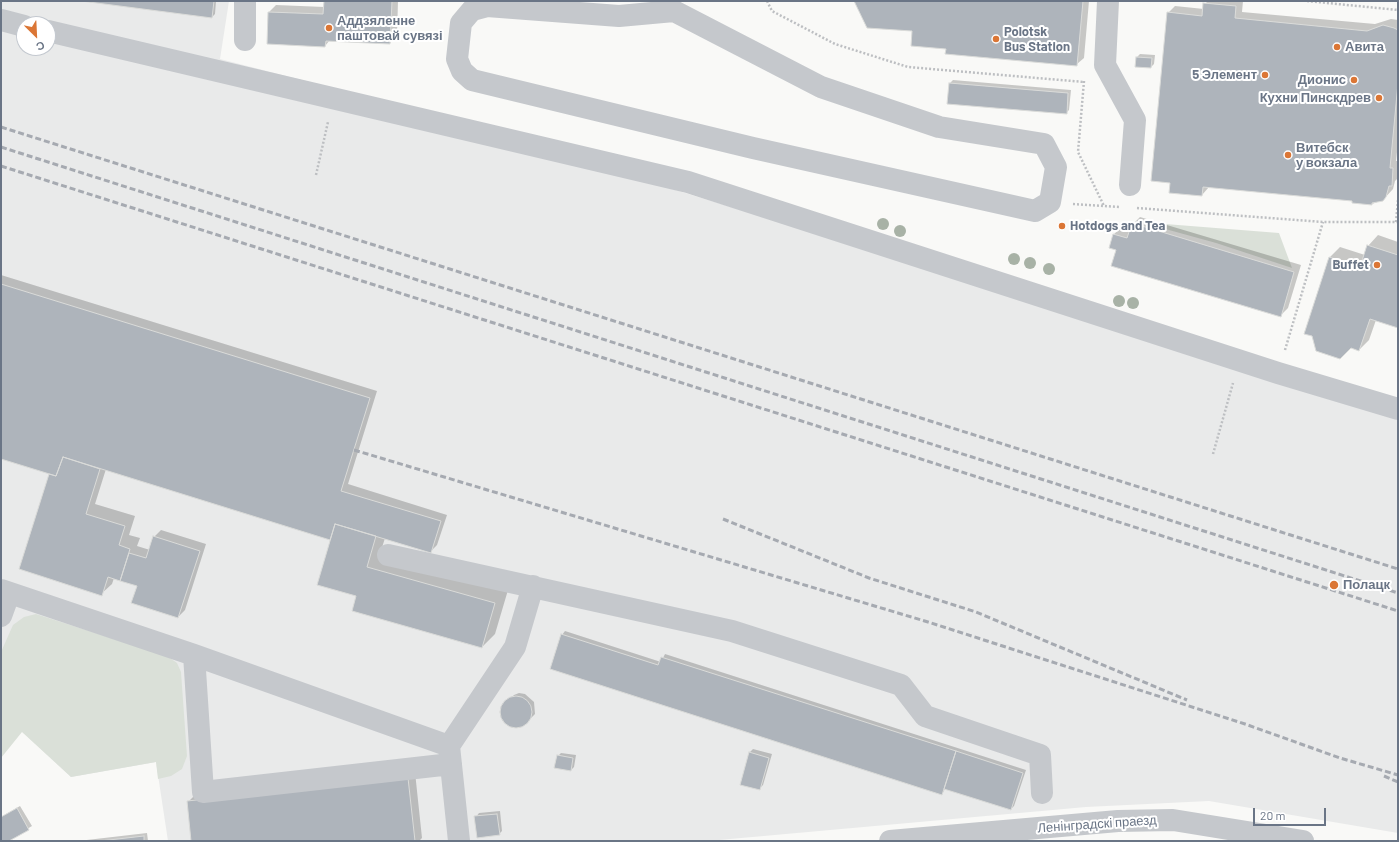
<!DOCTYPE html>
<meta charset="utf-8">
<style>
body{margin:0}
#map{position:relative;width:1399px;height:842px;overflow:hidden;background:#f9f9f7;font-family:Barlow,sans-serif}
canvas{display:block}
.frame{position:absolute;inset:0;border:2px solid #6a7586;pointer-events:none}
.north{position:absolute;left:16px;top:16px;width:40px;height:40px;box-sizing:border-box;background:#fff;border:1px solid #c3c8cf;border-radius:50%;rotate:156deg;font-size:11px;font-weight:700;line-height:16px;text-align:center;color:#6a7586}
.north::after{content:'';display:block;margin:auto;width:14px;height:18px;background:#db7635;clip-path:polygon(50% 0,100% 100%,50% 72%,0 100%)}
.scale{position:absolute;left:1253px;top:808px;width:73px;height:18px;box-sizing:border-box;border:2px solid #6a7586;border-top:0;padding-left:5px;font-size:12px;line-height:14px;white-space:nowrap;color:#6a7586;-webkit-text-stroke:3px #fff;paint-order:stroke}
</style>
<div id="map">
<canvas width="1399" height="842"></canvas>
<div class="frame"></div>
<div class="north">С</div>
<div class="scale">20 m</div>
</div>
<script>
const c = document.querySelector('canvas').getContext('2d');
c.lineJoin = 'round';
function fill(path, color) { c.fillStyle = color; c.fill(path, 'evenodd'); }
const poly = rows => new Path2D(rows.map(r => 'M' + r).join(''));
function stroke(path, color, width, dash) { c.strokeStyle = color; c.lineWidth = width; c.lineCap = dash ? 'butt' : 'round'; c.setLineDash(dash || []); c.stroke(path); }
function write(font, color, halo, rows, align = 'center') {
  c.font = font + ' Barlow,sans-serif'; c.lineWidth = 4; c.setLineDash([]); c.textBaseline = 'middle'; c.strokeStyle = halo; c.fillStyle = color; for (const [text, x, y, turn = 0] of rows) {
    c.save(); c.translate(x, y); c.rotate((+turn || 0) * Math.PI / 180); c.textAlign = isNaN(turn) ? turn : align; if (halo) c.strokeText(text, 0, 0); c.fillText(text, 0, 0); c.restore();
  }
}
fill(poly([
 [1,1,229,1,220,59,388,102,963,278,1398,416,1398,833,1209,801,1086,807,708,841,168,841,156,762,71,777,1,712],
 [24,24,48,24,48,48,24,48]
]), '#e9eaea');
fill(poly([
 [1140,222,1279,233,1292,268,1216,243],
 [36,614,167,656,177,663,181,672,187,756,182,769,171,776,158,779,156,762,71,777,22,732,1,758,1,652,13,625,24,617]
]), '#dae0d8');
fill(poly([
 [88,1,216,1,215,14,212,17],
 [325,1,398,1,397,36,390,43,330,40,325,46,269,12,276,5,325,7],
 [855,1,1089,1,1084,58,1077,64,947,48,913,31,868,27],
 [1207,1,1243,1,1242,12,1375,24,1391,19,1398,20,1398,143,1396,161,1398,161,1398,178,1395,181,1393,189,1383,200,1372,204,1354,200,1209,187,1202,195,1171,182,1168,13,1175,6,1204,9],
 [1140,54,1155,55,1154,64,1151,67,1136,66,1137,57],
 [953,80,1071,90,1069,110,1066,113,948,103,950,83],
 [1140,217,1301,265,1288,308,1281,315,1118,250,1114,234,1121,228,1131,230,1133,224],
 [1378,235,1398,242,1398,327,1376,320,1369,340,1359,350,1330,257,1340,247,1365,255,1368,246],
 [1,275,377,391,348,484,447,515,437,545,430,552,385,538,380,554,508,590,495,634,482,647,357,596,332,536,329,539,106,469,95,504,135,516,129,535,140,538,137,546,150,550,154,537,161,530,206,544,185,610,178,617,138,585,114,578,112,584,101,594,20,569,51,474,1,458],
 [565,631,661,662,665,654,1026,770,1014,806,1011,809,945,789,942,794,562,635],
 [519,693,525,694,534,702,535,714,523,726,511,726,503,718,502,707,514,695],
 [753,749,772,754,763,785,759,789,750,752],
 [561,753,576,755,574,767,571,770,558,756],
 [415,772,422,838,419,841,192,841,188,802,195,795],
 [20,806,32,826,7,841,1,841,1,817],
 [500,811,502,831,499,834,476,817,479,813],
 [147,833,148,841,78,841]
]), '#0003');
const building = poly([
 [81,1,214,1,212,18,81,1],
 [324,1,392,1,390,44,326,41,325,47,267,44,268,12,323,14,324,1],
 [854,1,1083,1,1077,66,945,54,946,49,911,46,912,31,867,28,854,1],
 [1203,3,1236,6,1235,18,1367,31,1383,25,1394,28,1398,30,1398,83,1390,168,1393,168,1392,186,1389,186,1386,197,1383,201,1372,203,1372,205,1352,203,1352,201,1203,187,1202,196,1169,193,1170,183,1151,181,1167,12,1202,16,1203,3],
 [1136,57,1152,58,1151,68,1135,67,1136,57],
 [949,83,1068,93,1067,114,947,104,949,83],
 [1132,223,1294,272,1281,317,1111,266,1116,250,1109,248,1113,234,1127,238,1132,223],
 [1367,245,1398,255,1398,328,1370,319,1359,351,1351,348,1340,359,1316,351,1312,336,1304,334,1329,257,1360,267,1367,245],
 [1,284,370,398,341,491,441,521,431,553,335,524,330,540,63,457,56,476,1,459,1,284],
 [63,457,100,469,86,514,125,526,119,545,130,549,120,581,108,577,102,596,19,569,49,474,56,476,63,457],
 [335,524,376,536,367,567,495,603,482,648,352,611,356,596,317,585,335,524],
 [153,536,200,551,178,618,131,603,137,586,120,581,129,553,146,558,153,536],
 [561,634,658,665,661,657,956,751,942,795,550,669,561,634],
 '500 712a16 16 0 1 1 32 0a16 16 0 1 1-32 0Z',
 [956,751,1023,773,1011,810,944,789,956,751],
 [749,752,769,758,760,790,740,785,749,752],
 [557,755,573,758,571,771,554,768,557,755],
 [408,778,415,841,191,841,187,801,408,778],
 [17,808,29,830,9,841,1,841,1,817,17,808],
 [497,814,500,835,477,838,474,816,497,814],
 [144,836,144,841,100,841,144,836]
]);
fill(building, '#aeb4bb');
stroke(building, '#dadbd9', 1);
stroke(poly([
 [767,1,772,11,835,44,908,67,1084,82],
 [1307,1,1398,10],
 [1084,81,1078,152,1104,206],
 [316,175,328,122],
 [1073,204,1120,207],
 [1137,208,1323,222,1398,222],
 [1396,222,1398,200],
 [1285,350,1323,222],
 [1213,454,1233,383]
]), '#bdbfc2', 2.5, [2, 2]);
stroke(poly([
 [1108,1,1105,65,1135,120,1130,185],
 [487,6,619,16,674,11,821,87,939,127,1044,144,1056,167,1050,202,1035,211,753,148,472,80,462,71,457,59,461,23,472,10,487,6],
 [1,20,24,26],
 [48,31,688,182,1278,373,1398,409],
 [245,40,245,1],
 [388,555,732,631,901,685,925,716,1040,755,1042,793],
 [1,590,194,655,449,746,459,841],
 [1,616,9,594],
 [194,655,203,792,451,764],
 [449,746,515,647,533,586],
 [890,841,1118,821,1173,820,1303,841]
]), '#c5c8cc', 22);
stroke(poly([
 [1,127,1398,569],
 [1,147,1398,593],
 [1,166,1398,611],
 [354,450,928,622,1245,724,1340,758,1398,775],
 [723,519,869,578,976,612,1187,700],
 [1384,776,1398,782]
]), '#a6aab1', 3, [6, 3]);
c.fillStyle = '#a8b2a6';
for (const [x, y] of [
 [883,224],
 [900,231],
 [1014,259],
 [1030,263],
 [1049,269],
 [1119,301],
 [1133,303]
]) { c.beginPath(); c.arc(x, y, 6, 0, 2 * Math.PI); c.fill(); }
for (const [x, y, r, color] of [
 [329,28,4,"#db7635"],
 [996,39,4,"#db7635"],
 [1337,47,4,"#db7635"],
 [1265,75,4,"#db7635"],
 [1354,80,4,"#db7635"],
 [1379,98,4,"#db7635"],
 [1288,155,4,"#db7635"],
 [1062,226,4,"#db7635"],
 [1377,265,4,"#db7635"],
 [1334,585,5,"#db7635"]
]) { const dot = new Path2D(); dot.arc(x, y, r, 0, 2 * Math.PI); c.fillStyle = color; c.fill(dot); stroke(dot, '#fff', 1.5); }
write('bold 13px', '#6a7586', '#fff', [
 ["Аддзяленне",337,21],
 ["паштовай сувязі",337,36],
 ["Polotsk",1004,32],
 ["Bus Station",1004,47],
 ["Авита",1345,47],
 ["5 Элемент",1257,75,"right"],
 ["Дионис",1346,80,"right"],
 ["Кухни Пинскдрев",1371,98,"right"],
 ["Витебск",1296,148],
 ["у вокзала",1296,163],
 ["Hotdogs and Tea",1070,226],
 ["Buffet",1369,265,"right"],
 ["Полацк",1343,585]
], 'left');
write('13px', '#6a7586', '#fff', [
 ["Ленінградскі праезд",1097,824,-4]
]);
</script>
